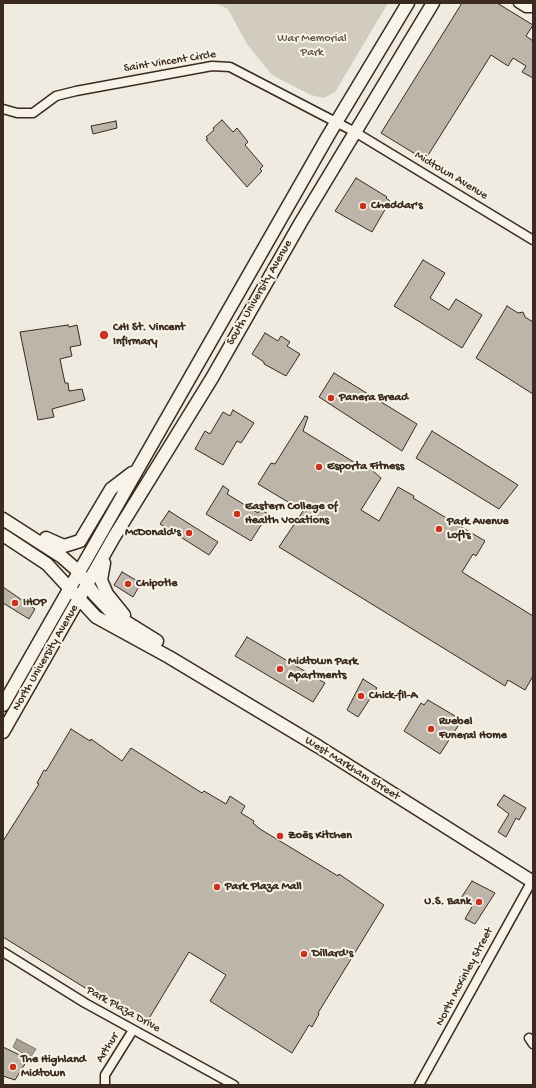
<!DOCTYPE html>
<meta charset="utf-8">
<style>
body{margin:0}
#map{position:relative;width:536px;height:1088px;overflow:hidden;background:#efebe0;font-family:"Gochi Hand",sans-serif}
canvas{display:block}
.frame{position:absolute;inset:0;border:4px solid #3b2a1e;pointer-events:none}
</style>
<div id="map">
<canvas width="536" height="1088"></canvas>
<div class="frame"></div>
</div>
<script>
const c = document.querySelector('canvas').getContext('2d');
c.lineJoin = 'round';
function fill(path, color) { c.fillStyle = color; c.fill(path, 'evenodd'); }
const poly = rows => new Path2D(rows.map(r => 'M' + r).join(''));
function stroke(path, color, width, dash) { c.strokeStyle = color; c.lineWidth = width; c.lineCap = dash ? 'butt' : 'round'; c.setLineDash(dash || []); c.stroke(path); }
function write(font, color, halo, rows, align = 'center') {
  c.font = font + ' "Gochi Hand",sans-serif'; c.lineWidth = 4; c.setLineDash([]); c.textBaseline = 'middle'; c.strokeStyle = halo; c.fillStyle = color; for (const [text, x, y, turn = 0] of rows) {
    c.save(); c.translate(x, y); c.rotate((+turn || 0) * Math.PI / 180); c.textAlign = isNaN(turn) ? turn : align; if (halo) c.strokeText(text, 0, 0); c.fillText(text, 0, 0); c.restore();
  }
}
fill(poly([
 [216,3,388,3,335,92,324,98,311,95,272,75,247,44,228,9]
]), '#d1cbc0');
const water = poly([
 [17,1039,36,1049,30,1058,13,1047,17,1039]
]);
fill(water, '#aaa296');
stroke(water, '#7e7266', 1);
const building = poly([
 [462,3,497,3,533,25,526,36,533,41,533,78,522,72,526,66,513,58,508,66,491,55,425,160,381,133,462,3],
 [222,120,233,132,237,128,248,142,245,145,263,166,260,169,262,171,247,187,206,140,208,139,206,137,214,130,213,128,222,120],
 [116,121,117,128,93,134,91,126,116,121],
 [356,178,387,197,386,198,390,201,372,232,335,211,356,178],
 [423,260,445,273,430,298,449,310,456,299,482,315,462,348,394,306,423,260],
 [507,306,518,313,523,312,525,317,533,322,533,394,476,358,507,306],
 [68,325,69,327,77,325,81,345,70,347,72,356,60,359,65,383,68,383,69,391,82,389,85,400,52,409,54,417,38,420,20,332,68,325],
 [265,333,278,341,281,336,290,342,287,346,300,354,286,376,264,364,264,362,252,354,265,333],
 [334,373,417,424,402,451,319,397,334,373],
 [233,410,254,423,241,443,237,441,223,465,195,449,205,431,210,434,223,412,230,416,233,410],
 [305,416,308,417,303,431,357,464,367,466,381,478,361,510,379,521,398,487,414,496,413,498,485,541,476,556,473,554,462,572,533,616,533,676,525,690,508,680,505,686,279,547,303,511,258,484,271,463,275,464,305,416],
 [432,431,518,485,499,509,416,458,432,431],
 [223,486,229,490,227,494,258,513,260,509,268,514,251,541,206,514,223,486],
 [169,511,218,542,209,555,160,524,169,511],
 [122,572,141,583,133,597,114,585,122,572],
 [3,587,35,609,29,619,3,603,3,587],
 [247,637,325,683,313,702,235,656,247,637],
 [363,679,377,688,358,717,347,710,363,679],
 [428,700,455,716,451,721,458,726,440,754,404,731,421,703,424,705,428,700],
 [71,729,90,741,91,739,122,761,131,748,202,793,204,791,226,804,230,796,245,806,241,813,254,821,253,823,260,829,338,876,339,874,384,905,318,1013,319,1014,312,1027,309,1025,292,1053,210,1001,226,975,189,952,145,1025,3,937,3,841,39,784,37,783,44,770,46,771,71,729],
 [504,795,526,808,519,820,516,818,506,837,498,832,509,814,497,805,504,795],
 [472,881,495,893,475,924,465,919,473,905,461,898,472,881],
 [3,1047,28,1059,15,1080,3,1076,3,1047]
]);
fill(building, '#bdb5aa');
stroke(building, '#3b2a1e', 1);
const minor = poly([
 [518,3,526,8,533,8],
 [3,109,17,113,33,113,56,96,76,91,212,66,230,67,355,132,533,240],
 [3,952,85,1003,234,1085],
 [529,1038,533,1044],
 [105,1085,105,1075,133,1030],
 [419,1085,533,879]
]);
const secondary = poly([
 [3,519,62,557,78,571,94,594,112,613,157,641],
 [3,535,47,564,96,617,169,657,319,747,533,882],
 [46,538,64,546,80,541,111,489,132,473],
 [104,563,101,580,107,594,124,615],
 [3,705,328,136,408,3],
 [3,732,114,537,212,378,301,222,433,3]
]);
stroke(minor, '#3b2a1e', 11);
stroke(secondary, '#3b2a1e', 15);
stroke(minor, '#f7f3e8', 8);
stroke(secondary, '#f7f3e8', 12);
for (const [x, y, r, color] of [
 [363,206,4,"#c8321e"],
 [104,335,5,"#c8321e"],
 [331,398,4,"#c8321e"],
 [319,467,4,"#c8321e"],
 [237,514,4,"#c8321e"],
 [439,529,4,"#c8321e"],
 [189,533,4,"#c8321e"],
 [128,584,4,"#c8321e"],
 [15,603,4,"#c8321e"],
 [280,669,4,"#c8321e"],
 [361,696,4,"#c8321e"],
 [431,729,4,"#c8321e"],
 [280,836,4,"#c8321e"],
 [217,887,4,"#c8321e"],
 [479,902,4,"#c8321e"],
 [304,954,4,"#c8321e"],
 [13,1067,4,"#c8321e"]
]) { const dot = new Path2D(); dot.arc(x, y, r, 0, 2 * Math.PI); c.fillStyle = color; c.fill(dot); stroke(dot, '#f7f3e8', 1.5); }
write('12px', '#605246', '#f7f3e8', [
 ["War Memorial",312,39],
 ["Park",312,53]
]);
write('12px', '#3b2a1e', '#f7f3e8', [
 ["Saint Vincent Circle",170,62,-9],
 ["Midtown Avenue",451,176,31],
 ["South University Avenue",260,293,-60],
 ["North University Avenue",46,658,-60],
 ["West Markham Street",352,769,32],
 ["North McKinley Street",465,977,-62],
 ["Park Plaza Drive",123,1010,29],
 ["Arthur",108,1048,-58]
]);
write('bold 12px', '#3b2a1e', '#f7f3e8', [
 ["Cheddar's",371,206],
 ["CHI St. Vincent",113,328],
 ["Infirmary",113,342],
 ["Panera Bread",339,398],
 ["Esporta Fitness",327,467],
 ["Eastern College of",245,507],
 ["Health Vocations",245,521],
 ["Park Avenue",447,522],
 ["Lofts",447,536],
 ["McDonald's",181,533,"right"],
 ["Chipotle",136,584],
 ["IHOP",23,603],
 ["Midtown Park",288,662],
 ["Apartments",288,676],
 ["Chick-fil-A",369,696],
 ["Ruebel",439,722],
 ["Funeral Home",439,736],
 ["Zoës Kitchen",288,836],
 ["Park Plaza Mall",225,887],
 ["U.S. Bank",471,902,"right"],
 ["Dillard's",312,954],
 ["The Highland",21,1060],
 ["Midtown",21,1074]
], 'left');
</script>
